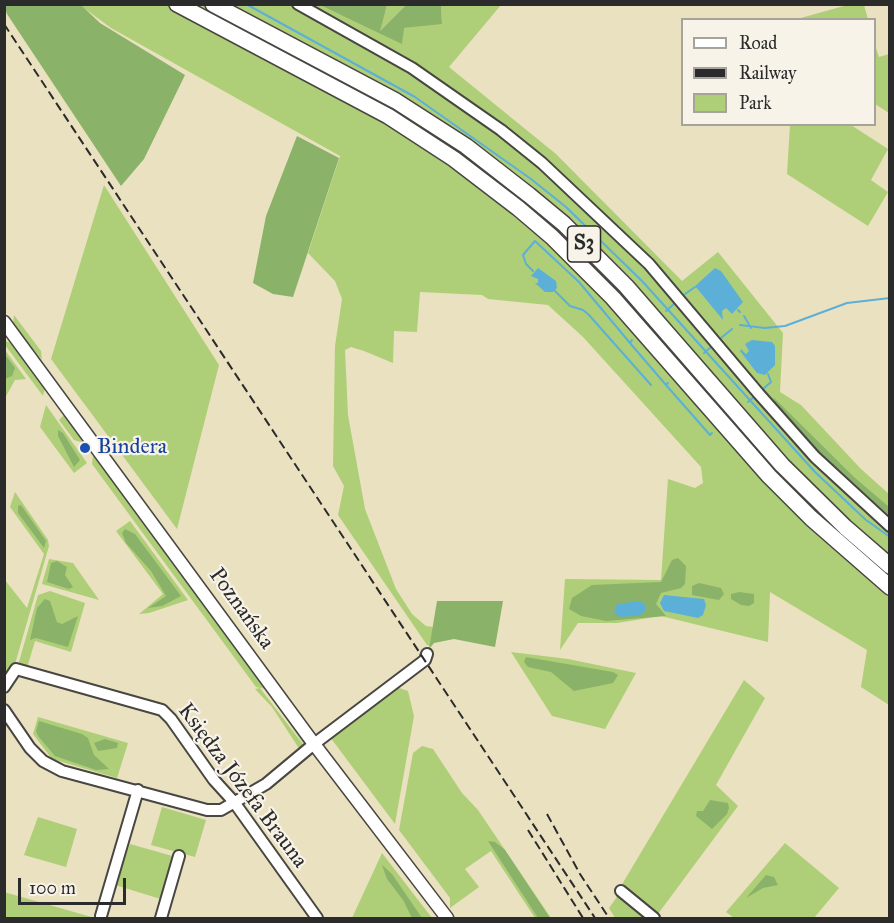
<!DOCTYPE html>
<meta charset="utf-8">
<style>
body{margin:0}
#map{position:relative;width:894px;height:923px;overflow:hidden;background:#eae1c0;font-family:"IM FELL Great Primer",serif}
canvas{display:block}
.frame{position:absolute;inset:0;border:6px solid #2b2b2b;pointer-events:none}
.legend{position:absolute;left:681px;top:18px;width:195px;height:108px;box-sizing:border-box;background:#f7f3e8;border:2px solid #a5a39c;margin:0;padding:8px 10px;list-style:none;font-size:18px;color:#2b2b2b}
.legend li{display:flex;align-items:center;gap:12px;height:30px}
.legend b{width:30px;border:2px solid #a5a39c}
.scale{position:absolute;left:18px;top:878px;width:108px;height:27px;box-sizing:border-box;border:3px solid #2b2b2b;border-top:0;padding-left:8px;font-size:18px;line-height:21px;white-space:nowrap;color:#2b2b2b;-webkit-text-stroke:4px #f7f3e8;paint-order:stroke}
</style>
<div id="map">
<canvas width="894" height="923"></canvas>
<div class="frame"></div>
<ul class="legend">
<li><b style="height:8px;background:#fff"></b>Road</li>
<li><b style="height:8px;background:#2b2b2b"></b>Railway</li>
<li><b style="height:16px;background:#aecf77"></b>Park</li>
</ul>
<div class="scale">100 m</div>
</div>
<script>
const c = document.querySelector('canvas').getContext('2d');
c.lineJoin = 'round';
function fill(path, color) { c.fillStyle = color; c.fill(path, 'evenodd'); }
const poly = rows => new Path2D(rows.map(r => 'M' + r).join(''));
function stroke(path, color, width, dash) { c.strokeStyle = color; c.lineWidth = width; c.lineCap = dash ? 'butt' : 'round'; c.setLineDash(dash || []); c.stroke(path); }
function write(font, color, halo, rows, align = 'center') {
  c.font = font + ' "IM FELL Great Primer",serif'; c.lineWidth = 4.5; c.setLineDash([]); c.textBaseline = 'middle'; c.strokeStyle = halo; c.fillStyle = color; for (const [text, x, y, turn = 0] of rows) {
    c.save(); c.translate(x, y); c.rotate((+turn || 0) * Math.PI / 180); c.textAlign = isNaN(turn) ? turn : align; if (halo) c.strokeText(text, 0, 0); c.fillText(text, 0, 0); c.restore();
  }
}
fill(poly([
 [851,4,864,5,868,19,797,19],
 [80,5,320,5,379,32,387,5,406,5,379,32,402,43,403,28,442,23,441,5,501,5,449,67,556,154,682,281,718,252,783,333,780,392,801,405,861,469,889,494,889,705,861,687,867,650,770,592,768,642,661,616,617,623,578,623,560,650,565,579,661,580,668,479,695,488,703,483,701,467,583,337,548,305,488,299,482,295,420,292,417,332,394,331,393,363,364,351,351,347,345,350,348,415,365,509,396,589,412,614,426,626,433,627,430,646,427,645,338,515,344,486,333,466,335,346,342,299,335,281,308,253,340,156,111,28],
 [874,42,879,57,889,54,889,113,875,104],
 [790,125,851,125,888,149,871,180,888,192,868,226,787,174],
 [104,185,219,365,177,529,51,359],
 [14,315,41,351,42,360,13,325],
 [4,341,12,343,42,383,45,388,43,396,5,345],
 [5,350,26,379,15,380,5,398],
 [46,405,87,463,74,473,40,427],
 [66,413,83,441,81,442,74,440,59,420],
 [93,455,104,465,306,742,305,746,265,689,256,687,92,464],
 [15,492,48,540,49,546,15,664,5,684,5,580,27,608,44,554,10,507],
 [130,521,188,600,149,613,139,614,163,594,116,531],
 [49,559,73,563,99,600,42,584],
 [50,591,85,603,71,652,35,641,27,668,20,665,19,662,38,595],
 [511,652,568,659,636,673,605,729,552,716],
 [744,680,765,698,716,785,738,806,655,918,621,886],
 [396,687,408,691,414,716,395,824,330,737],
 [260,688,305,747,300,750,272,707,255,689],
 [38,717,128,743,117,778,52,759,33,734],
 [422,746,433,749,462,793,478,810,551,918,535,918,491,851,465,869,479,887,450,908,450,898,399,830,413,753],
 [162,807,206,820,195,857,151,845],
 [38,817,77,829,66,867,24,855],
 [785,843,839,888,814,918,734,918,726,912],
 [130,844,176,857,164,900,115,885],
 [382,853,432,918,352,918],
 [621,891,654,918,615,918,609,908],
 [4,892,95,918,5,918]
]), '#aecf77');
fill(poly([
 [4,5,81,5,100,23,185,75,144,159,121,186,7,14],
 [320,5,387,5,380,31,406,5,441,5,442,24,404,28,402,44],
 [297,136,339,158,293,297,273,294,253,283,266,216],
 [4,353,15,368,12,376,5,379],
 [773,397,854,477,889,507,889,518,845,479,778,409],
 [58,430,63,433,80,460,74,467,58,436],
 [21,505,46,541,44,548,18,513,18,506],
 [125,529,135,534,181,596,162,606,148,608,166,596,151,571,126,543,122,533],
 [678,558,686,566,685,584,681,588,661,593,656,604,666,616,606,621,581,616,569,609,572,598,592,585,661,582,672,560],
 [57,561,67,567,65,575,73,587,69,589,47,582,51,563],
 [699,583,721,588,724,594,719,600,692,595,692,586],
 [739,592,754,594,754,603,749,606,741,605,731,599,731,594],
 [45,599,50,601,57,622,62,624,78,616,68,647,36,638,30,640,37,608],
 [437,601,503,601,495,647,454,639,434,643,429,649],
 [526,657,613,672,618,675,613,683,574,691,551,672,528,667,524,662],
 [39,721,82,734,88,738,94,755,109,769,96,770,55,756,38,736,36,731],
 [105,739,118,743,117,748,98,751,94,743],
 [710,800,728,803,729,808,727,814,712,829,696,816,697,811,703,811],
 [488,841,495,842,505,850,550,918,538,918],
 [382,865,392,874,422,918,412,918,403,900,387,879],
 [766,875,774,877,778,885,763,888,746,898]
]), '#8ab268');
fill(poly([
 [538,268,556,281,557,288,553,292,545,292,535,283,538,283,538,279,531,276],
 [715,268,721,271,743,302,732,314,726,308,722,311,723,320,695,286],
 [752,340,772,342,775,346,775,365,765,375,757,373,740,351,741,349,746,354,749,351,745,344],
 [664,595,704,599,706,605,703,615,698,618,664,611,660,603],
 [639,601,646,605,645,611,640,615,622,617,614,613,617,604]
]), '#5cb0d8');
stroke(poly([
 [246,4,415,97,531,179,566,207,642,281,815,472,866,520,890,537],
 [533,271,526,264,523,255,535,241,579,282,630,343],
 [553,289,570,306,583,310,589,315,651,385],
 [685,294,695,287],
 [738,310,740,312],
 [666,311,676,302],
 [744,316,751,328],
 [740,325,765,328,785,326,847,303,890,298],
 [721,338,732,329],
 [632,340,630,343,666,385],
 [704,353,712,346],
 [668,383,666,385,710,435,712,433],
 [763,389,771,382,768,374],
 [748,402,755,396]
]), '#5cb0d8', 2);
const minor = poly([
 [298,4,412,68,501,130,542,163,649,264,759,394,815,457,890,526],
 [4,687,16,669,162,710,171,719,214,780,234,802,317,918],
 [4,710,30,748,43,761,62,771,207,810,221,810,266,784,314,744,425,660,427,654],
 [621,891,654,918],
 [101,916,138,790],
 [161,918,179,856]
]);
const major = poly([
 [4,322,314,744,447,918]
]);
const highway = poly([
 [177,4,388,116,454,159,518,208,552,237,613,298,769,476,811,518,890,587],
 [213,4,396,101,466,146,529,195,564,224,626,286,782,465,845,527,890,566]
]);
stroke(minor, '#484641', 14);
stroke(major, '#484641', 15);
stroke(highway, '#484641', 18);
stroke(minor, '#fff', 10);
stroke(major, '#fff', 12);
stroke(highway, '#fff', 15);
stroke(poly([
 [4,24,595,918],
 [547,814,580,874,609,918],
 [528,830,583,918]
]), '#2b2b2b', 2, [9, 4.5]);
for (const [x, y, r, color] of [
 [85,448,6,"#1a4fb4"]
]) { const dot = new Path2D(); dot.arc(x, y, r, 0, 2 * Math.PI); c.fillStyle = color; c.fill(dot); stroke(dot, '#f7f3e8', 2); }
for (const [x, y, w] of [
 [584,244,33]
]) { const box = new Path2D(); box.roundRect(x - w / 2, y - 18, w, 36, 4.5); c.fillStyle = '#f7f3e8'; c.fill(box); stroke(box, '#2b2b2b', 1.5); }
write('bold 21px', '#2b2b2b', null, [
 ["S3",584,244]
]);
write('22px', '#164399', '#f7f3e8', [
 ["Bindera",97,448]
], 'left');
write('22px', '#2b2b2b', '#f7f3e8', [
 ["Poznańska",241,609,54],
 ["Księdza Józefa Brauna",242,786,53]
]);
</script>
